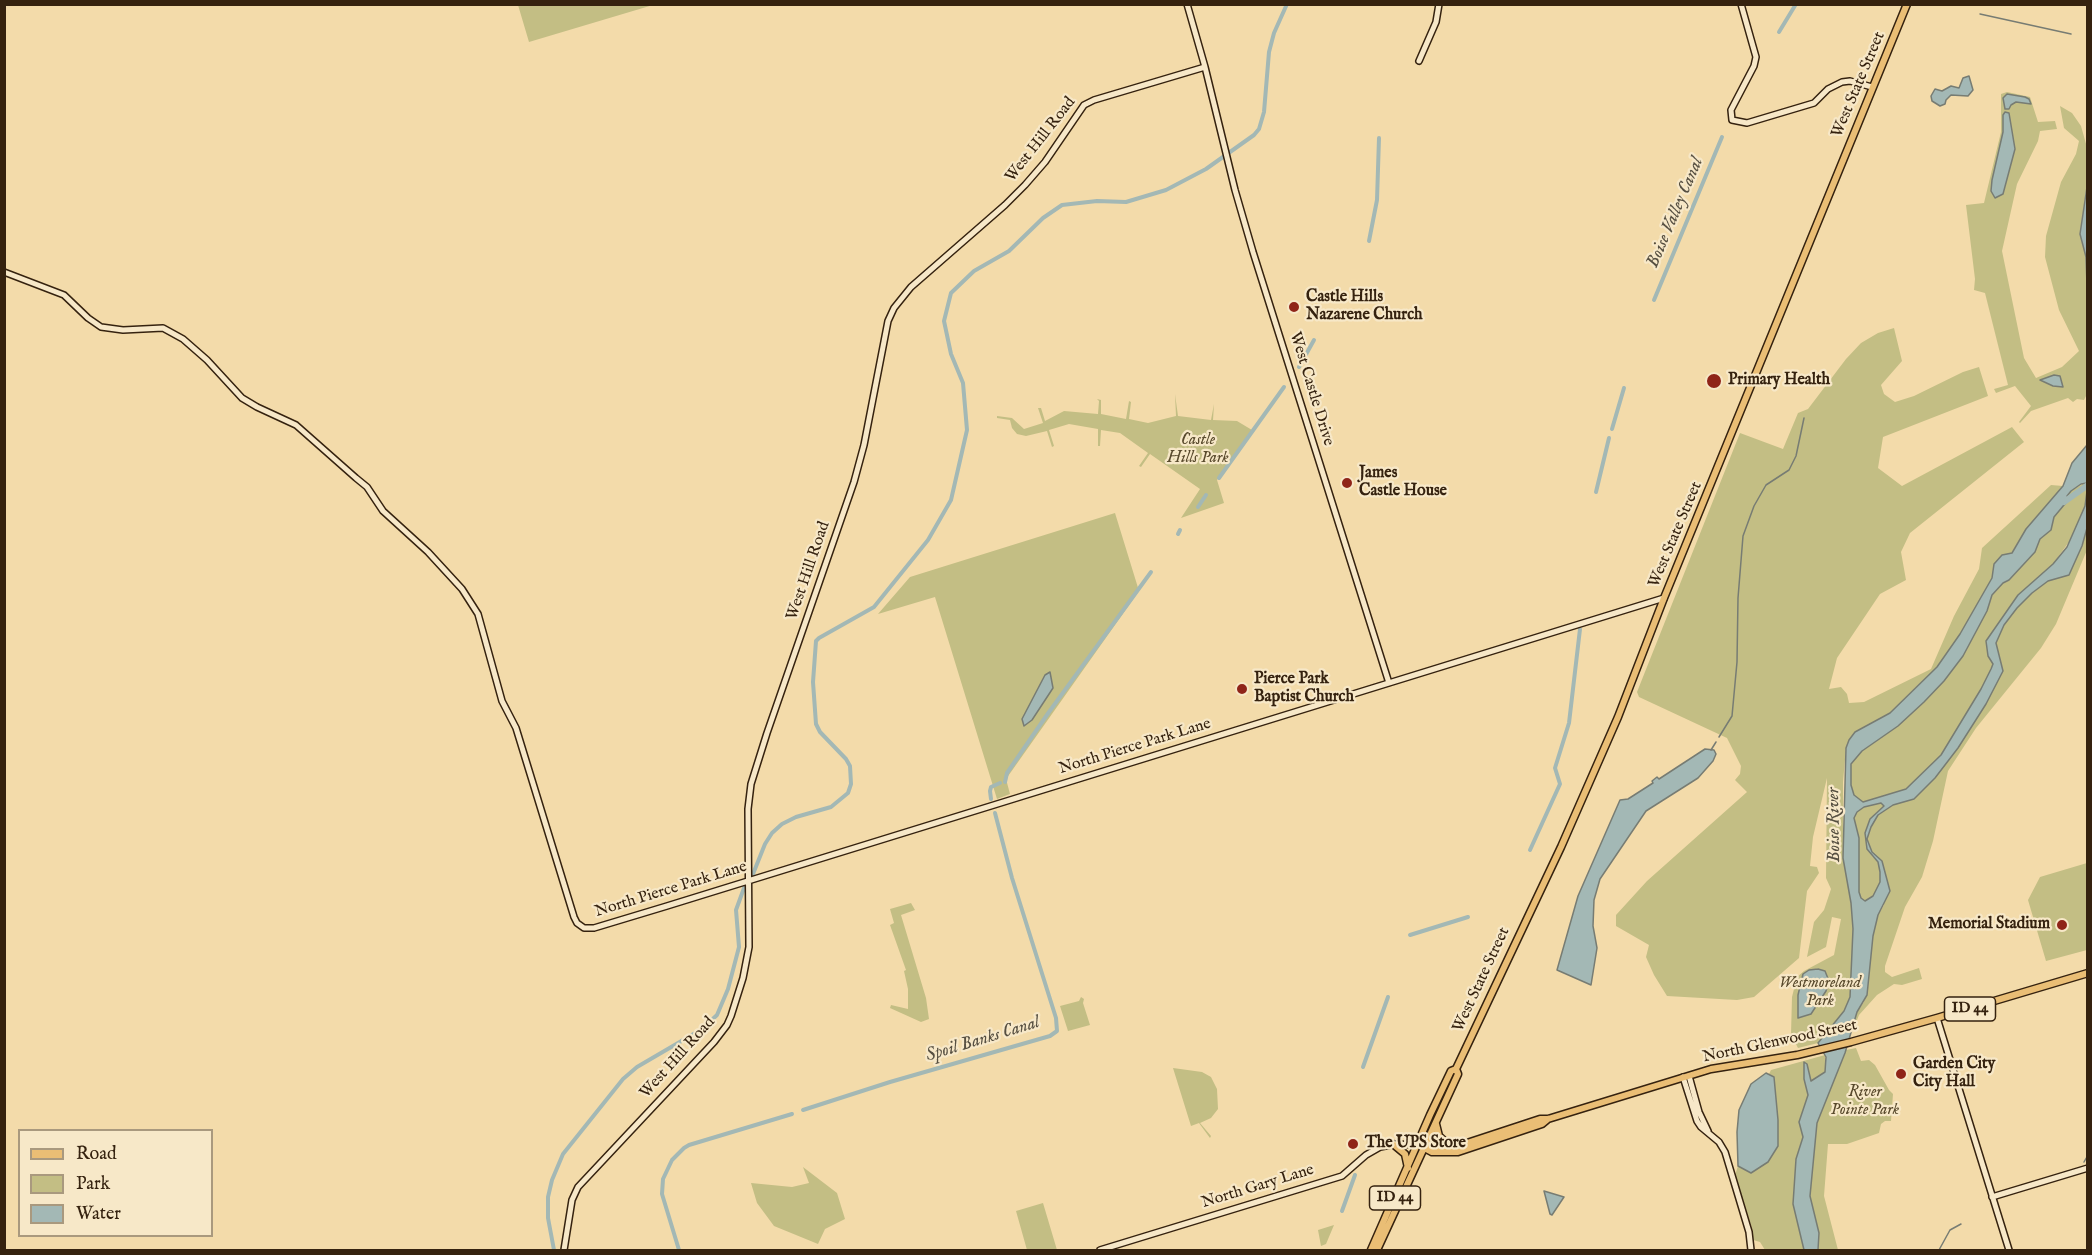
<!DOCTYPE html>
<style>
body{margin:0}
#map{position:relative;width:2092px;height:1255px;overflow:hidden;background:#f3dbaa;font-family:"IM FELL English",serif}
canvas{display:block}
.frame{position:absolute;inset:0;border:6px solid #35220f;pointer-events:none}
.legend{position:absolute;left:18px;top:1129px;width:195px;height:108px;box-sizing:border-box;background:#f7e8c8;border:2px solid #a9997e;margin:0;padding:8px 10px;list-style:none;font-size:18px;color:#35220f}
.legend li{display:flex;align-items:center;gap:12px;height:30px}
.legend b{width:30px;border:2px solid #a9997e}
</style>
<div id="map">
<canvas width="2092" height="1255"></canvas>
<div class="frame"></div>
<ul class="legend">
<li><b style="height:8px;background:#eabe75"></b>Road</li>
<li><b style="height:16px;background:#c3be84"></b>Park</li>
<li><b style="height:16px;background:#a3b8b5"></b>Water</li>
</ul>
</div>
<script>
const c = document.querySelector('canvas').getContext('2d');
c.lineJoin = 'round';
function fill(path, color) { c.fillStyle = color; c.fill(path, 'evenodd'); }
const poly = rows => new Path2D(rows.map(r => 'M' + r).join(''));
function stroke(path, color, width, dash) { c.strokeStyle = color; c.lineWidth = width; c.lineCap = dash ? 'butt' : 'round'; c.setLineDash(dash || []); c.stroke(path); }
function write(font, color, halo, rows, align = 'center') {
  c.font = font + ' "IM FELL English",serif'; c.lineWidth = 4.5; c.setLineDash([]); c.textBaseline = 'middle'; c.strokeStyle = halo; c.fillStyle = color; for (const [text, x, y, turn = 0] of rows) {
    c.save(); c.translate(x, y); c.rotate((+turn || 0) * Math.PI / 180); c.textAlign = isNaN(turn) ? turn : align; if (halo) c.strokeText(text, 0, 0); c.fillText(text, 0, 0); c.restore();
  }
}
fill(poly([
 [518,5,518,4,653,5,529,42],
 [2007,92,2030,97,2038,122,2055,121,2057,129,2040,131,2038,141,2017,184,2002,251,2024,358,2036,378,2062,367,2079,351,2059,310,2045,257,2046,236,2061,182,2076,154,2079,141,2064,128,2060,106,2072,113,2081,126,2088,151,2087,184,2080,234,2086,257,2088,285,2088,392,2084,400,2077,399,2073,402,2068,398,2031,411,2020,423,2019,422,2031,406,2015,386,1996,393,1994,389,2008,385,1985,293,1974,290,1975,279,1966,205,1984,203,2001,132,2001,94],
 [1894,328,1902,361,1881,385,1884,394,1895,402,1914,396,1963,372,1979,367,1988,396,1883,437,1878,468,1902,486,2012,427,2024,442,1910,533,1901,552,1906,580,1880,594,1837,658,1829,689,1841,687,1847,694,1849,703,1864,702,1931,669,1954,616,1979,569,1982,548,2051,485,2063,486,2026,529,2011,554,1994,564,1992,578,1960,634,1937,667,1890,713,1855,732,1849,740,1846,748,1843,782,1843,858,1851,902,1853,929,1850,997,1844,1011,1818,1043,1798,1048,1791,1034,1792,997,1797,977,1804,971,1834,955,1841,919,1832,917,1826,947,1807,957,1814,922,1824,910,1831,889,1826,878,1827,778,1813,837,1810,866,1817,867,1819,873,1807,891,1799,958,1754,997,1737,1000,1667,996,1654,975,1646,957,1649,945,1616,926,1616,915,1647,881,1747,792,1735,780,1740,774,1741,766,1727,738,1639,697,1637,692,1740,433,1783,449,1798,413,1808,409,1846,359,1861,343,1878,333],
 [1175,394,1178,416,1211,420,1214,404,1213,420,1237,421,1252,430,1217,480,1224,503,1181,518,1200,489,1150,454,1141,467,1139,466,1148,453,1120,433,1101,430,1100,446,1098,446,1098,429,1069,424,1049,430,1054,446,1052,447,1047,431,1026,436,1017,434,1012,428,1010,420,997,418,997,416,1012,418,1024,429,1043,423,1038,408,1041,408,1045,421,1064,411,1098,414,1099,401,1097,399,1101,400,1101,414,1126,419,1129,401,1131,402,1129,419,1148,423,1176,416],
 [2086,482,2087,483,2087,491,2085,506,2071,539,2053,564,2018,595,1986,641,1988,656,1993,664,1991,669,1981,689,1941,755,1906,789,1863,802,1854,795,1851,785,1851,764,1862,751,1898,726,1944,681,1963,656,1987,611,1992,595,2003,583,2009,580,2035,552,2040,539,2051,530,2054,517,2068,499,2067,496,2071,491],
 [1115,513,1139,591,1006,779,1010,794,997,799,935,597,878,614,910,577],
 [2087,528,2087,550,2056,624,2041,648,1976,728,1948,771,1933,841,1922,877,1905,907,1885,966,1885,972,1892,977,1919,968,1922,979,1902,985,1894,984,1877,995,1859,1015,1857,1020,1854,1021,1857,1012,1864,1002,1873,936,1878,915,1884,905,1882,861,1872,852,1867,839,1871,827,1877,815,1893,805,1914,799,2003,671,1996,643,2004,625,2017,608,2032,593,2048,581,2069,575,2082,546],
 [1881,803,1884,806,1876,813,1865,833,1872,856,1878,862,1880,871,1880,882,1873,896,1865,901,1861,898,1859,892,1859,838,1854,818,1857,812,1864,807],
 [2087,863,2087,950,2046,961,2028,900,2040,877],
 [911,903,915,910,901,915,926,998,929,1019,921,1022,890,1008,891,1005,908,1009,908,989,904,971,906,970,890,925,894,923,890,909],
 [1081,997,1084,999,1083,1003,1090,1025,1068,1031,1060,1006,1079,1001],
 [1856,1048,1861,1061,1869,1060,1875,1065,1889,1090,1893,1094,1891,1121,1885,1121,1881,1124,1879,1133,1847,1144,1828,1144,1824,1196,1838,1250,1818,1250,1819,1233,1810,1196,1817,1123,1846,1050],
 [1825,1055,1825,1072,1811,1081,1807,1064,1804,1079,1808,1095,1799,1122,1803,1137,1796,1159,1793,1204,1804,1250,1765,1250,1760,1242,1753,1240,1752,1228,1735,1175,1738,1166,1751,1172,1768,1162,1778,1146,1778,1120,1774,1077,1769,1074,1771,1070],
 [1173,1068,1202,1072,1211,1077,1217,1089,1218,1109,1211,1118,1200,1123,1211,1136,1210,1138,1199,1123,1191,1126],
 [803,1167,837,1193,845,1219,825,1229,818,1244,774,1226,757,1203,751,1183,792,1187,809,1183],
 [1043,1203,1057,1250,1027,1250,1016,1211],
 [1334,1225,1326,1244,1321,1246,1318,1230]
]), '#c3be84');
const water = poly([
 [1969,76,1973,90,1968,96,1951,95,1946,100,1945,104,1940,106,1932,101,1931,96,1935,89,1942,91,1951,86,1959,88,1963,78,1969,76],
 [2007,94,2025,97,2029,99,2031,104,2016,102,2011,105,2009,109,2005,109,2003,98,2007,94],
 [2005,112,2009,113,2015,149,2003,194,1995,198,1991,191,1992,180,2003,132,2003,115,2005,112],
 [2087,187,2087,285,2086,257,2080,234,2087,187],
 [2054,375,2060,376,2063,387,2053,386,2040,380,2054,375],
 [2087,445,2087,483,2081,484,2071,491,2067,496,2069,499,2054,517,2051,530,2040,539,2035,552,2009,580,2003,583,1992,595,1987,611,1963,656,1944,681,1924,702,1898,726,1862,751,1851,764,1851,785,1854,795,1863,802,1906,789,1941,755,1981,689,1991,669,1993,664,1988,656,1986,641,2018,595,2053,564,2067,547,2085,506,2087,491,2087,528,2082,546,2069,575,2048,581,2032,593,2017,608,2004,625,1996,643,2003,671,1986,704,1958,748,1935,778,1914,799,1893,805,1878,815,1871,827,1867,839,1872,852,1882,861,1890,891,1878,915,1873,936,1867,995,1857,1012,1845,1053,1817,1123,1810,1196,1819,1233,1818,1250,1804,1250,1793,1204,1796,1159,1803,1137,1799,1122,1808,1095,1804,1079,1804,1062,1807,1064,1811,1081,1825,1072,1826,1057,1818,1043,1844,1011,1850,997,1853,929,1851,903,1843,858,1846,748,1849,740,1855,732,1890,713,1937,667,1960,634,1992,578,1994,564,2002,555,2012,553,2026,529,2063,486,2072,463,2087,445],
 [1881,803,1884,806,1870,819,1865,833,1867,849,1878,862,1880,872,1880,882,1873,896,1865,901,1861,898,1859,892,1859,838,1854,818,1857,812,1864,807,1881,803],
 [1050,672,1053,688,1032,720,1024,726,1022,719,1045,675,1050,672],
 [1705,749,1714,750,1716,754,1713,761,1698,778,1646,811,1600,879,1594,900,1593,926,1597,948,1591,985,1557,970,1578,896,1620,800,1628,799,1653,783,1652,781,1657,777,1659,779,1705,749],
 [1818,969,1825,971,1829,981,1826,991,1811,1014,1798,1018,1798,995,1803,974,1809,970,1818,969],
 [1766,1073,1774,1077,1778,1120,1778,1146,1768,1162,1751,1173,1738,1166,1737,1132,1739,1110,1751,1084,1766,1073],
 [1544,1191,1564,1197,1552,1215,1550,1214,1544,1191]
]);
fill(water, '#a3b8b5');
stroke(water, '#777c73', 1.5);
stroke(poly([
 [1980,14,2071,34],
 [1719,737,1732,716,1737,662,1738,598,1743,536,1754,506,1766,485,1789,470,1796,456,1804,418],
 [1711,750,1716,742],
 [2084,1162,2088,1155],
 [1939,1250,1950,1230,1961,1224]
]), '#777c73', 1.5);
stroke(poly([
 [1779,32,1796,4],
 [1369,241,1377,200,1379,138],
 [1654,300,1722,137],
 [1299,367,1314,340],
 [1612,429,1624,388],
 [1219,478,1284,387],
 [1596,492,1609,438],
 [1198,507,1206,495],
 [1178,534,1180,530],
 [1005,782,1007,773,1049,712,1151,572],
 [991,799,990,791,991,787,1000,783],
 [1530,850,1560,784,1555,768,1569,723,1580,629],
 [753,874,765,844,772,833,782,824,796,817,831,807,848,793,851,784,850,766,846,759,820,732,816,724,813,682,816,641,819,638,874,607,928,540,951,500,967,430,963,383,951,354,944,321,951,293,974,271,1009,251,1043,218,1062,205,1097,201,1126,202,1166,190,1206,169,1254,135,1259,129,1264,112,1269,52,1274,33,1287,4],
 [1410,935,1468,917],
 [1363,1067,1388,997],
 [803,1110,890,1082,1050,1036,1057,1031,1056,1018,1012,878,995,813],
 [1342,1211,1355,1175],
 [554,1250,548,1218,548,1197,552,1180,563,1154,623,1079,637,1067,702,1029,717,1015,728,989,739,947,736,910,744,888],
 [679,1250,662,1194,663,1179,672,1160,684,1148,689,1145,792,1114]
]), '#a3b8b5', 4);
stroke(poly([
 [2064,502,2088,485]
]), '#a3b8b5', 6);
const secondary = poly([
 [1187,4,1205,67,1235,190,1253,252,1389,683],
 [1741,4,1756,57,1754,66,1731,110,1732,120,1747,123,1814,103,1828,89,1842,82,1850,81,1872,87],
 [1419,61,1436,22,1439,4],
 [4,272,64,295,88,318,101,327,123,330,163,328,183,339,207,360,242,398,257,407,296,425,356,478,367,487,383,511,428,552,462,589,478,614,502,701,516,728,574,917,577,923,584,928,594,928,667,906,1664,598],
 [1937,1018,2009,1250],
 [1689,1076,1699,1112,1708,1131],
 [1683,1077,1697,1121,1701,1127,1719,1142,1725,1152,1749,1232,1751,1250],
 [1992,1197,2088,1168],
 [564,1250,572,1200,578,1187,714,1042,727,1025,731,1016,743,978,749,947,748,809,751,784,767,733,854,482,864,445,888,321,894,308,911,287,1005,205,1025,185,1045,162,1084,105,1094,100,1205,67],
 [1100,1250,1342,1176,1366,1155,1380,1147,1396,1144,1418,1145]
]);
const primary = poly([
 [1436,1124,1439,1136,1451,1147],
 [1393,1144,1405,1154,1408,1168],
 [1418,1145,1452,1147,1464,1144,1540,1119,1548,1119,1711,1069,1797,1055,1851,1042,1937,1018,2088,973],
 [1421,1146,1432,1152,1458,1152,1542,1124,1548,1119],
 [1371,1250,1430,1115,1451,1071,1456,1069,1561,847,1618,717,1664,598,1907,4],
 [1377,1250,1458,1074,1456,1069]
]);
stroke(secondary, '#35220f', 8);
stroke(primary, '#35220f', 9);
stroke(secondary, '#f7e8c8', 5);
stroke(primary, '#eabe75', 6);
for (const [x, y, r, color] of [
 [1294,307,6,"#8f2418"],
 [1714,381,8,"#8f2418"],
 [1347,483,6,"#8f2418"],
 [1242,689,6,"#8f2418"],
 [2062,925,6,"#8f2418"],
 [1901,1074,6,"#8f2418"],
 [1353,1144,6,"#8f2418"]
]) { const dot = new Path2D(); dot.arc(x, y, r, 0, 2 * Math.PI); c.fillStyle = color; c.fill(dot); stroke(dot, '#f7e8c8', 2); }
for (const [x, y, w] of [
 [1970,1009,51],
 [1395,1198,51]
]) { const box = new Path2D(); box.roundRect(x - w / 2, y - 12, w, 24, 4.5); c.fillStyle = '#f7e8c8'; c.fill(box); stroke(box, '#35220f', 1.5); }
write('bold 15px', '#35220f', null, [
 ["ID 44",1970,1009],
 ["ID 44",1395,1198]
]);
write('16px', '#35220f', '#f7e8c8', [
 ["West State Street",1859,85,-67],
 ["West Hill Road",1041,140,-52],
 ["West Castle Drive",1311,389,73],
 ["West State Street",1676,535,-67],
 ["West Hill Road",809,571,-71],
 ["North Pierce Park Lane",1135,747,-17],
 ["North Pierce Park Lane",671,890,-17],
 ["West State Street",1482,980,-65],
 ["North Glenwood Street",1780,1042,-12],
 ["West Hill Road",678,1058,-48],
 ["North Gary Lane",1258,1187,-17]
]);
write('bold 16px', '#35220f', '#f7e8c8', [
 ["Castle Hills",1306,298],
 ["Nazarene Church",1306,316],
 ["Primary Health",1728,381],
 ["James",1359,474],
 ["Castle House",1359,492],
 ["Pierce Park",1254,680],
 ["Baptist Church",1254,698],
 ["Memorial Stadium",2050,925,"right"],
 ["Garden City",1913,1065],
 ["City Hall",1913,1083],
 ["The UPS Store",1365,1144]
], 'left');
write('italic 16px', '#58492c', '#f7e8c8', [
 ["Castle",1198,441],
 ["Hills Park",1198,459],
 ["Westmoreland",1820,984],
 ["Park",1820,1002],
 ["River",1865,1093],
 ["Pointe Park",1865,1111]
]);
write('italic 18px', '#564f41', '#f7e8c8', [
 ["Boise Valley Canal",1676,213,-67],
 ["Boise River",1835,825,-91],
 ["Spoil Banks Canal",983,1040,-17]
]);
</script>
